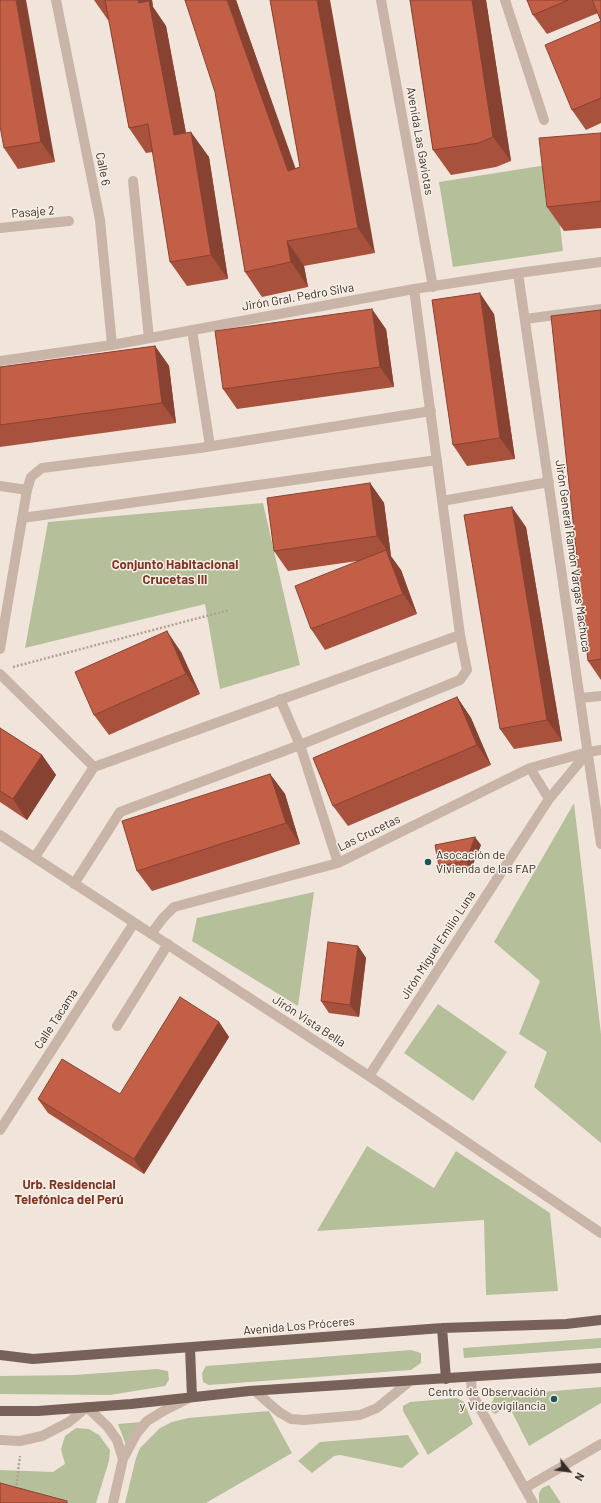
<!DOCTYPE html>
<meta charset="utf-8">
<style>
body{margin:0}
#map{position:relative;width:601px;height:1503px;overflow:hidden;background:#f1e5db;font-family:Barlow,sans-serif}
canvas{display:block}
.north{position:absolute;left:549px;top:1451px;width:40px;height:40px;-webkit-text-stroke:3px #f9f0e7;paint-order:stroke;rotate:119deg;font-size:11px;font-weight:700;line-height:16px;text-align:center;color:#352b28}
.north::after{content:'';display:block;margin:auto;width:14px;height:18px;background:#352b28;clip-path:polygon(50% 0,100% 100%,50% 72%,0 100%)}
</style>
<div id="map">
<canvas width="601" height="1503"></canvas>
<div class="north">N</div>
</div>
<script>
const c = document.querySelector('canvas').getContext('2d');
c.lineJoin = 'round';
function fill(path, color) { c.fillStyle = color; c.fill(path, 'evenodd'); }
const poly = rows => new Path2D(rows.map(r => 'M' + r).join(''));
function stroke(path, color, width, dash) { c.strokeStyle = color; c.lineWidth = width; c.lineCap = dash ? 'butt' : 'round'; c.setLineDash(dash || []); c.stroke(path); }
function write(font, color, halo, rows, align = 'center') {
  c.font = font + ' Barlow,sans-serif'; c.lineWidth = 3; c.setLineDash([]); c.textBaseline = 'middle'; c.strokeStyle = halo; c.fillStyle = color; for (const [text, x, y, turn = 0] of rows) {
    c.save(); c.translate(x, y); c.rotate((+turn || 0) * Math.PI / 180); c.textAlign = isNaN(turn) ? turn : align; if (halo) c.strokeText(text, 0, 0); c.fillText(text, 0, 0); c.restore();
  }
}
fill(poly([
 [553,164,563,251,453,267,439,182],
 [263,503,300,665,220,689,205,604,25,648,48,522],
 [574,803,601,1034,601,1143,534,1087,547,1052,519,1034,540,981,494,942],
 [314,892,298,1006,192,941,197,918],
 [438,1004,507,1052,473,1101,404,1053],
 [367,1146,434,1188,456,1151,550,1213,558,1291,486,1295,484,1220,317,1231],
 [601,1338,601,1348,464,1358,463,1348],
 [411,1350,421,1353,421,1363,411,1370,209,1385,203,1382,202,1373,206,1366],
 [157,1369,168,1371,169,1380,165,1386,110,1395,0,1394,0,1376,75,1375],
 [601,1387,601,1403,529,1446,509,1406,495,1414,491,1411,489,1408,495,1396],
 [457,1398,464,1402,473,1424,428,1455,403,1411,403,1406,410,1402],
 [269,1411,292,1453,206,1503,125,1503,136,1458,140,1448,160,1428,172,1422,188,1418],
 [141,1422,126,1445,118,1424],
 [76,1428,89,1429,99,1435,110,1450,109,1461,96,1503,66,1503,0,1488,0,1470,53,1472,65,1464,61,1449,65,1436],
 [408,1435,419,1454,402,1468,340,1455,334,1456,312,1473,298,1461,320,1442],
 [549,1485,561,1503,539,1503,539,1493,542,1488]
]), '#b5c09b');
stroke(poly([
 [13,667,229,610],
 [16,1489,20,1456]
]), '#b59f92', 2.5, [2, 2]);
stroke(poly([
 [56,0,100,220,112,345],
 [381,0,433,287],
 [505,0,544,120],
 [133,181,149,338],
 [0,228,69,221],
 [518,273,601,844],
 [525,319,601,309],
 [192,330,210,446],
 [0,361,112,345,414,289,518,273,601,262],
 [0,486,27,490],
 [442,501,549,482],
 [22,518,437,460],
 [0,649,27,490,31,477,42,468,200,448,431,411],
 [0,674,94,767,460,635],
 [580,698,601,696],
 [280,699,300,745,338,863],
 [530,768,549,799],
 [0,835,369,1076,601,1233],
 [35,857,94,767],
 [74,884,120,812,300,745,460,680,467,670,460,635,414,289],
 [151,934,163,918,174,907,338,863,530,768,588,752,601,750],
 [117,1026,168,944],
 [369,1076,549,799,588,752],
 [0,1130,134,923],
 [471,1378,472,1394,533,1503],
 [255,1391,279,1412,291,1419,304,1420,360,1415,377,1408,410,1381],
 [0,1440,20,1441,42,1436,69,1422,87,1407,107,1426,117,1440,123,1459],
 [525,1488,601,1444],
 [113,1503,123,1459,137,1433,147,1421,165,1410,189,1398]
]), '#c9b5a7', 10);
stroke(poly([
 [442,1328,446,1379],
 [190,1348,192,1397],
 [0,1355,33,1359,442,1328,566,1324,601,1320],
 [0,1411,38,1411,131,1404,249,1391,601,1368]
]), '#776159', 10);
fill(poly([
 [0,0,55,162,18,169,4,148],
 [94,0,152,0,153,7,166,26,186,133,209,157,228,279,187,286,170,262,153,152,146,153,129,128,109,20,108,20],
 [236,0,295,169,300,167,270,0,375,253,304,266,308,287,262,297,245,272],
 [410,0,486,0,511,161,496,167,451,175,433,150],
 [527,0,601,0,598,13,547,34,533,15],
 [601,21,601,123,586,130,572,110],
 [601,133,601,228,564,231,547,207],
 [601,310,601,680,588,661],
 [494,314,515,459,467,466,453,445],
 [386,329,394,387,237,409,223,389],
 [155,346,169,366,176,423,0,447,0,367],
 [370,483,384,503,391,556,401,570,417,614,325,650,311,629,357,561,288,571,274,551],
 [526,527,562,741,514,749,500,729],
 [181,652,200,694,109,735,94,715],
 [457,697,471,718,491,765,348,826,333,806],
 [0,728,42,755,56,775,27,820,0,802],
 [270,774,285,794,300,844,152,891,137,871],
 [481,845,471,869,445,874,439,866],
 [358,946,366,958,359,1017,329,1013,321,1001],
 [219,1022,229,1037,144,1174,48,1113,38,1099,120,1094]
]), '#a8513d');
fill(poly([
 [16,0,26,0,55,162,41,142],
 [138,0,152,0,153,7,166,26,191,160,174,135],
 [227,0,236,0,305,195,288,171],
 [317,0,330,0,375,253,358,228],
 [472,0,486,0,511,161,493,137],
 [191,132,209,157,228,279,211,255],
 [287,241,304,266,308,287,291,262],
 [480,293,494,314,515,459,500,438],
 [372,309,386,329,394,387,380,367],
 [155,346,169,366,176,423,162,403],
 [370,483,384,503,391,556,377,536],
 [512,507,526,527,562,741,547,720],
 [386,550,401,570,417,614,403,594],
 [167,631,181,652,200,694,186,674],
 [457,697,471,718,491,765,477,745],
 [42,755,56,775,27,820,13,799],
 [270,774,285,794,300,844,286,823],
 [475,837,481,845,471,869,466,861],
 [358,946,366,958,359,1017,350,1005],
 [219,1022,229,1037,144,1174,134,1159]
]), '#884232');
const building = poly([
 [0,0,16,0,41,142,4,148,0,126,0,0],
 [105,0,138,0,139,3,149,1,174,135,191,132,211,255,170,262,148,124,129,128,105,0],
 [185,0,227,0,288,171,300,167,270,0,317,0,358,228,287,241,291,262,245,272,215,92,185,0],
 [410,0,472,0,493,137,479,143,433,150,410,0],
 [527,0,568,0,533,15,527,0],
 [592,0,601,0,601,21,592,0],
 [601,21,601,98,572,110,545,45,601,21],
 [601,133,601,201,547,207,539,138,601,133],
 [480,293,500,438,453,445,432,300,480,293],
 [372,309,380,367,223,389,215,331,372,309],
 [601,310,601,659,588,661,551,316,601,310],
 [155,346,162,403,0,425,0,367,155,346],
 [370,483,377,536,274,551,267,498,370,483],
 [512,507,547,720,500,729,464,515,512,507],
 [386,550,403,594,311,629,295,586,386,550],
 [167,631,186,674,94,715,75,672,167,631],
 [457,697,477,745,333,806,313,758,457,697],
 [0,728,42,755,13,799,0,791,0,728],
 [270,774,286,823,137,871,122,821,270,774],
 [475,837,466,861,439,866,435,845,475,837],
 [328,942,358,946,350,1005,321,1001,328,942],
 [180,997,219,1022,134,1159,38,1099,62,1059,120,1094,180,997],
 [0,1483,67,1501,67,1503,0,1503,0,1483]
]);
fill(building, '#c35e47');
stroke(building, '#884232', 1);
for (const [x, y, r, color] of [
 [428,862,4,"#1e5556"],
 [554,1399,4,"#1e5556"]
]) { const dot = new Path2D(); dot.arc(x, y, r, 0, 2 * Math.PI); c.fillStyle = color; c.fill(dot); stroke(dot, '#f9f0e7', 1.5); }
write('12px', '#352b28', '#f9f0e7', [
 ["Avenida Las Gaviotas",420,141,80],
 ["Calle 6",103,169,79],
 ["Pasaje 2",33,212,-5],
 ["Jirón Gral. Pedro Silva",298,297,-10],
 ["Jirón General Ramón Vargas Machuca",573,556,82],
 ["Las Crucetas",369,833,-26],
 ["Jirón Miguel Emilio Luna",438,945,-57],
 ["Calle Tacama",56,1019,-57],
 ["Jirón Vista Bella",309,1021,33],
 ["Avenida Los Próceres",299,1326,-5]
]);
write('12px', '#352b28', '#f9f0e7', [
 ["Asocación de",436,855],
 ["Vivienda de las FAP",436,869],
 ["Centro de Observación",546,1392,"right"],
 ["y Videovigilancia",546,1406,"right"]
], 'left');
write('bold 13px', '#823423', '#f9f0e7', [
 ["Conjunto Habitacional",175,565],
 ["Crucetas III",175,580],
 ["Urb. Residencial",69,1185],
 ["Telefónica del Perú",69,1200]
]);
</script>
